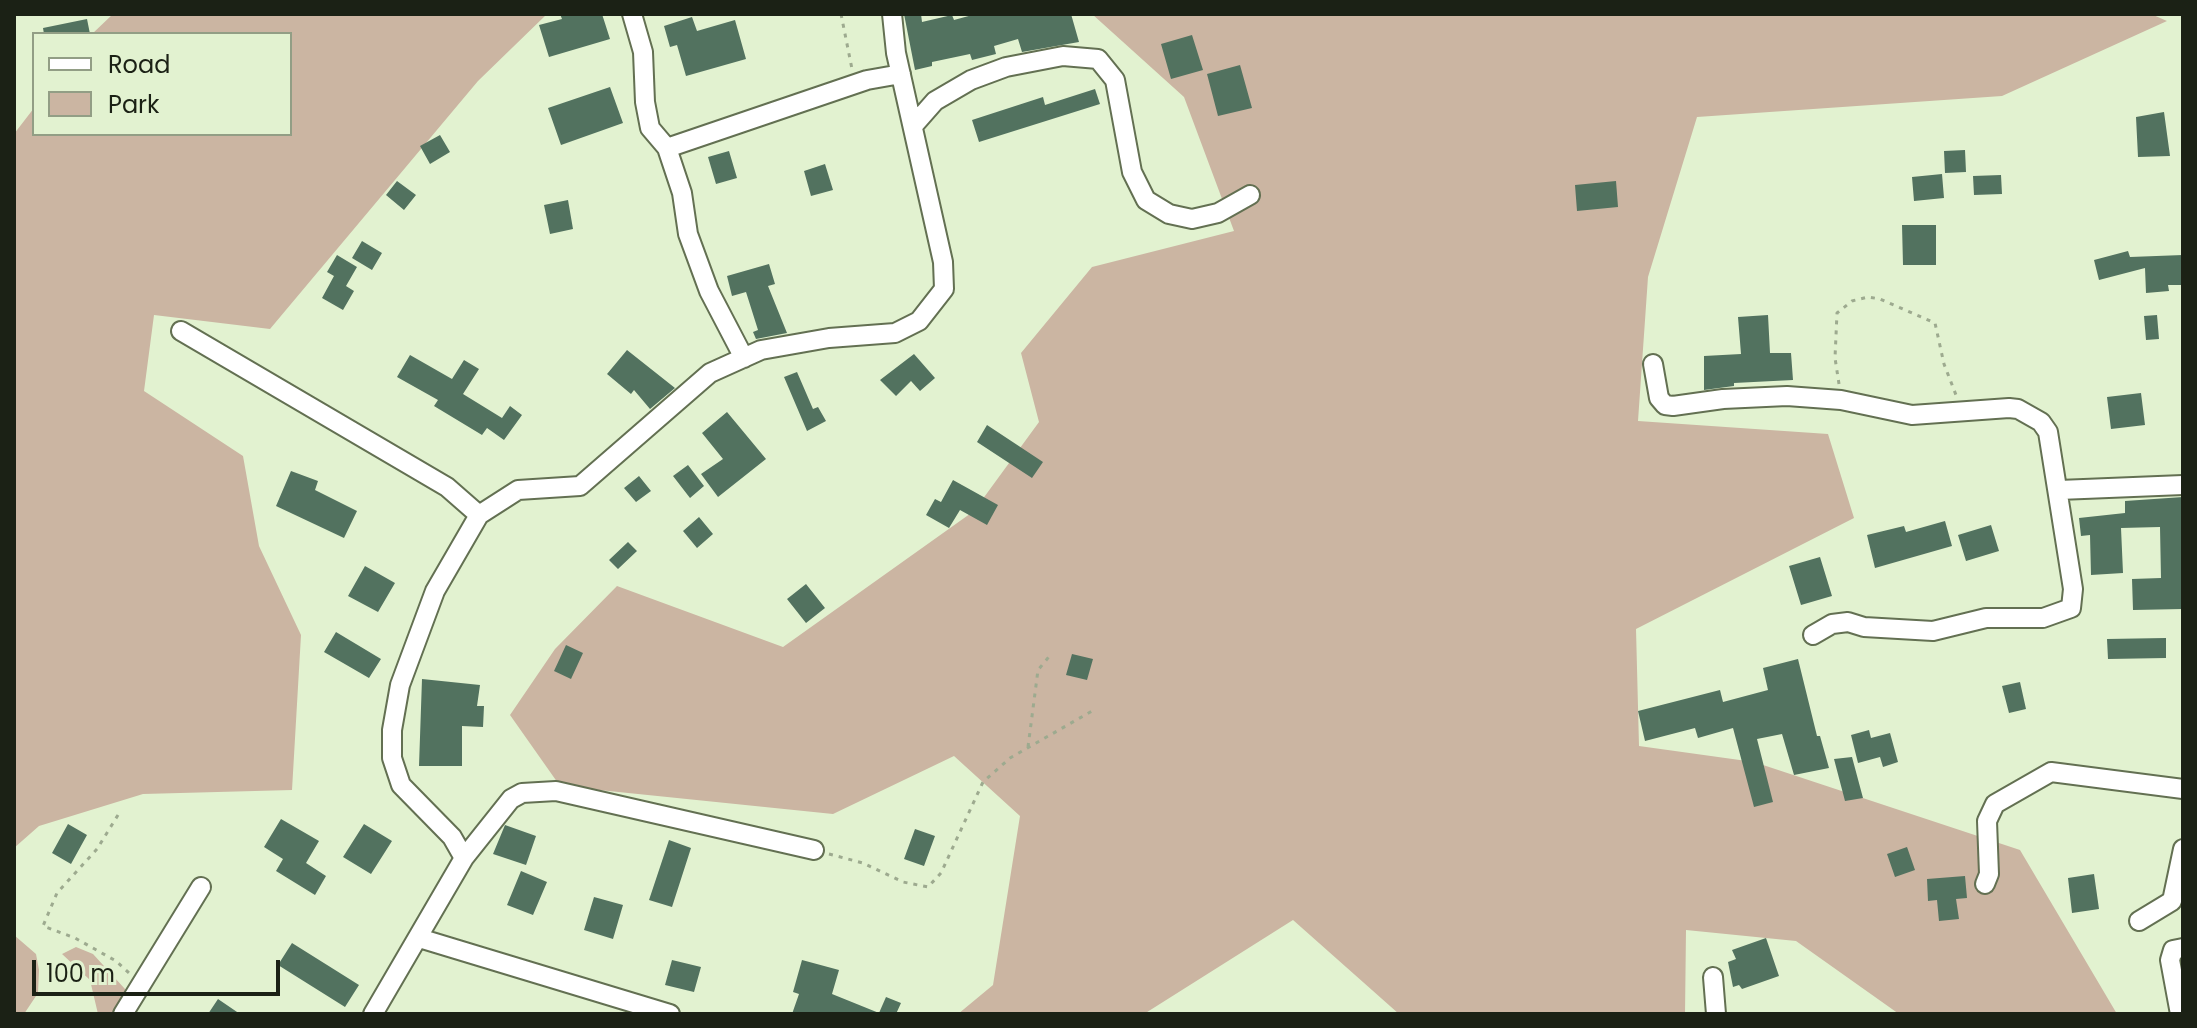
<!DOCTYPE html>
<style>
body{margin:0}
#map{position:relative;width:2197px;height:1028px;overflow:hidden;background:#e2f2d0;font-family:Poppins,sans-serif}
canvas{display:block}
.frame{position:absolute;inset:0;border:16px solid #1b2115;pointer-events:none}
.legend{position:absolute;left:32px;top:32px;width:260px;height:104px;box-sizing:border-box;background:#e2f2d0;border:2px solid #929e85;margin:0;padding:10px 14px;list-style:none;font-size:24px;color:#1b2115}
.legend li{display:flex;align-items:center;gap:16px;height:40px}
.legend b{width:40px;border:2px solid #929e85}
.scale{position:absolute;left:32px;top:960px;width:248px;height:36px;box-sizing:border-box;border:4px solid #1b2115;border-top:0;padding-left:10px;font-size:24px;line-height:28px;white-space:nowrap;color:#1b2115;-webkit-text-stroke:6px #e2f2d0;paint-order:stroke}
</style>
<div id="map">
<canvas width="2197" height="1028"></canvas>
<div class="frame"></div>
<ul class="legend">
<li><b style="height:10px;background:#fff"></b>Road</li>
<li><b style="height:22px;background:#cbb5a2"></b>Park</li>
</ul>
<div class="scale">100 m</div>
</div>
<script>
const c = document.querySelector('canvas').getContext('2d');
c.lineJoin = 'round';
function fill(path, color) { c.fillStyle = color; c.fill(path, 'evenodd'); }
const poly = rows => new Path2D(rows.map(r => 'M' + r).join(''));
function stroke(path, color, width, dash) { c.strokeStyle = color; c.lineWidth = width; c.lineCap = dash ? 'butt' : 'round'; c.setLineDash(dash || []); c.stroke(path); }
fill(poly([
 [113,14,547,14,478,81,270,329,154,315,144,391,243,456,259,546,301,635,292,790,143,794,39,826,14,848,14,134,34,108,34,134,290,134,290,34,92,34],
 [1092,14,2151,14,2167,21,2002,96,1697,117,1648,277,1638,421,1828,434,1854,518,1636,629,1639,746,1754,762,2020,850,2117,1014,1899,1014,1796,941,1686,930,1685,1014,1399,1014,1293,920,1144,1014,958,1014,993,985,1020,816,954,756,833,814,560,786,510,715,555,649,617,586,783,647,974,511,1039,422,1021,353,1092,267,1234,231,1184,97],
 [14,935,36,954,39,970,38,993,24,1014,14,1014],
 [76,947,93,954,125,989,126,997,114,1014,98,1014,90,980,62,954]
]), '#cbb5a2');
fill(poly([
 [560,14,602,14,610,39,549,57,539,25,562,19],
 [904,14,921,14,922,22,952,15,954,20,976,14,1071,14,1079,42,1022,52,1018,39,994,46,996,54,972,60,970,54,932,62,932,66,915,70],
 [692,17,697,31,735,20,746,59,686,76,677,45,670,47,664,26],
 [87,19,90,34,44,34,43,28],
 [1192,35,1203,70,1171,79,1161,44],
 [1240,65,1252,108,1218,116,1207,74],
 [610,87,623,123,561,145,548,108],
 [1095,89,1100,104,979,142,972,120,1043,97,1045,105],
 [2164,112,2170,156,2138,157,2136,117],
 [440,135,450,152,430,164,420,146],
 [1965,150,1966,172,1945,173,1944,151],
 [729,151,737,178,716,184,708,157],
 [825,164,833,190,811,196,804,171],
 [1942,174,1944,198,1914,201,1912,177],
 [2001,175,2002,194,1974,195,1973,176],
 [397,181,416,195,404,210,386,195],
 [1616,181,1618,207,1577,211,1575,185],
 [568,200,573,229,550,234,544,205],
 [1902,225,1936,225,1936,265,1903,265],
 [362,241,382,253,372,270,352,258],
 [2128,251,2130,257,2183,255,2183,285,2168,285,2169,291,2146,293,2145,268,2099,280,2094,260],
 [337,255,357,267,346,286,354,291,343,310,322,298,334,276,327,272],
 [769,264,775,284,768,286,787,333,756,339,753,332,758,330,746,292,732,296,727,276],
 [1768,315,1770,353,1791,353,1793,380,1734,383,1734,386,1704,390,1704,356,1741,354,1738,317],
 [2157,315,2159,339,2146,340,2144,316],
 [627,350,675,388,650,409,634,390,631,394,607,374],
 [914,354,935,378,920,391,911,381,896,396,880,380],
 [410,355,452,379,464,360,479,369,463,394,502,418,510,406,522,415,504,440,487,428,482,435,434,406,438,400,397,377],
 [797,372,813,409,818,407,826,421,807,431,784,377],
 [2141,393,2145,425,2111,429,2107,397],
 [727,412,766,459,718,497,701,474,723,459,702,433],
 [987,425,1043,462,1032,478,977,442],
 [688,465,704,486,690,498,673,476],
 [291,471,318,481,315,490,357,511,344,538,276,506],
 [639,476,651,491,636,502,624,488],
 [953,480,998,505,987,525,960,510,949,528,926,515,935,499,941,502],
 [2183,497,2183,609,2133,610,2132,579,2161,578,2160,527,2121,528,2123,573,2091,575,2090,535,2081,536,2079,518,2125,513,2125,501],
 [699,517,713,534,697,548,683,531],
 [1945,521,1952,546,1875,568,1867,535,1904,526,1906,532],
 [1991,525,1999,551,1966,561,1958,535],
 [628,542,637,551,618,569,609,560],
 [1820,557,1832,596,1801,605,1789,566],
 [365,566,395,583,378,612,348,596],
 [806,584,825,608,806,623,787,599],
 [336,632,381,659,369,678,324,652],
 [2166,638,2166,658,2108,659,2107,639],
 [566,645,583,653,571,679,554,671],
 [1072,654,1093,659,1087,680,1066,675],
 [1798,659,1817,736,1820,736,1829,768,1794,775,1782,734,1757,739,1773,802,1754,807,1733,728,1698,738,1695,728,1645,741,1638,711,1720,690,1723,702,1768,690,1763,668],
 [422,679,480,685,477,706,484,706,483,727,462,726,462,766,419,766],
 [2020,682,2026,709,2009,713,2002,686],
 [1869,730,1871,738,1890,733,1898,762,1883,767,1880,757,1858,763,1851,735],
 [1852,757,1863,798,1845,801,1834,759],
 [281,819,319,841,306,863,326,876,315,895,276,871,283,859,264,847],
 [68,824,87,835,71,864,52,853],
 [364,824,392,841,371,874,343,857],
 [505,825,536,836,526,865,493,854],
 [915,829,935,836,924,866,904,859],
 [669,840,691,848,672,907,649,900],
 [1907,847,1915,870,1895,877,1887,854],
 [521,871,547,882,533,915,507,905],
 [2094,874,2099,909,2072,913,2068,878],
 [1965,876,1967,898,1956,899,1959,919,1939,921,1937,900,1928,901,1927,879],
 [594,897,623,905,613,939,584,930],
 [1766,938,1779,976,1742,989,1739,985,1733,987,1728,962,1736,959,1732,950],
 [292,943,359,985,345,1007,278,965],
 [672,960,701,967,694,992,665,985],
 [802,960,839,970,832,994,879,1013,886,997,901,1003,896,1014,792,1014,799,994,793,992],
 [218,999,240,1014,208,1014]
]), '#52725f');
const minor = poly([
 [632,14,643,52,645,102,650,128,667,148,682,193,688,234,709,291,744,358],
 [913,126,935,101,971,80,1006,67,1063,56,1098,59,1115,80,1132,172,1146,200,1169,214,1192,219,1218,213,1250,195],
 [667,148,867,80,901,74],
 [181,331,447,487,479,515],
 [1653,364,1659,398,1665,405,1673,406,1723,399,1787,396,1841,400,1912,415,2009,408,2018,409,2041,422,2048,432,2073,589,2071,608,2043,618,1986,618,1933,631,1864,627,1848,622,1832,624,1813,635],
 [2059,490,2183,485],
 [464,858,452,837,401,785,392,758,392,730,400,685,435,591,479,515,518,490,580,486,710,373,761,350,829,338,895,333,919,321,944,289,943,262,896,53,892,14],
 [1985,884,1989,874,1987,821,1995,804,2051,772,2183,789],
 [2139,921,2172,901,2183,849],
 [419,938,670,1014],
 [1713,977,1716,1014],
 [123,1014,201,887],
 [373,1014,464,858,511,799,522,793,556,791,814,850],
 [2180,1014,2170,960,2173,950,2183,948]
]);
stroke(minor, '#637052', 22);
stroke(poly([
 [841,14,852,69],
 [1839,384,1835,358,1837,313,1852,301,1868,297,1880,299,1935,323,1944,364,1956,395],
 [1028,747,1038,670,1052,653],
 [118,815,97,849,57,893,43,926,75,938,116,961,129,973],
 [829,854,863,863,903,882,928,887,941,873,983,782,1010,758,1092,711]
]), '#9daa8f', 3, [4, 6]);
stroke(minor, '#fff', 18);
</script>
